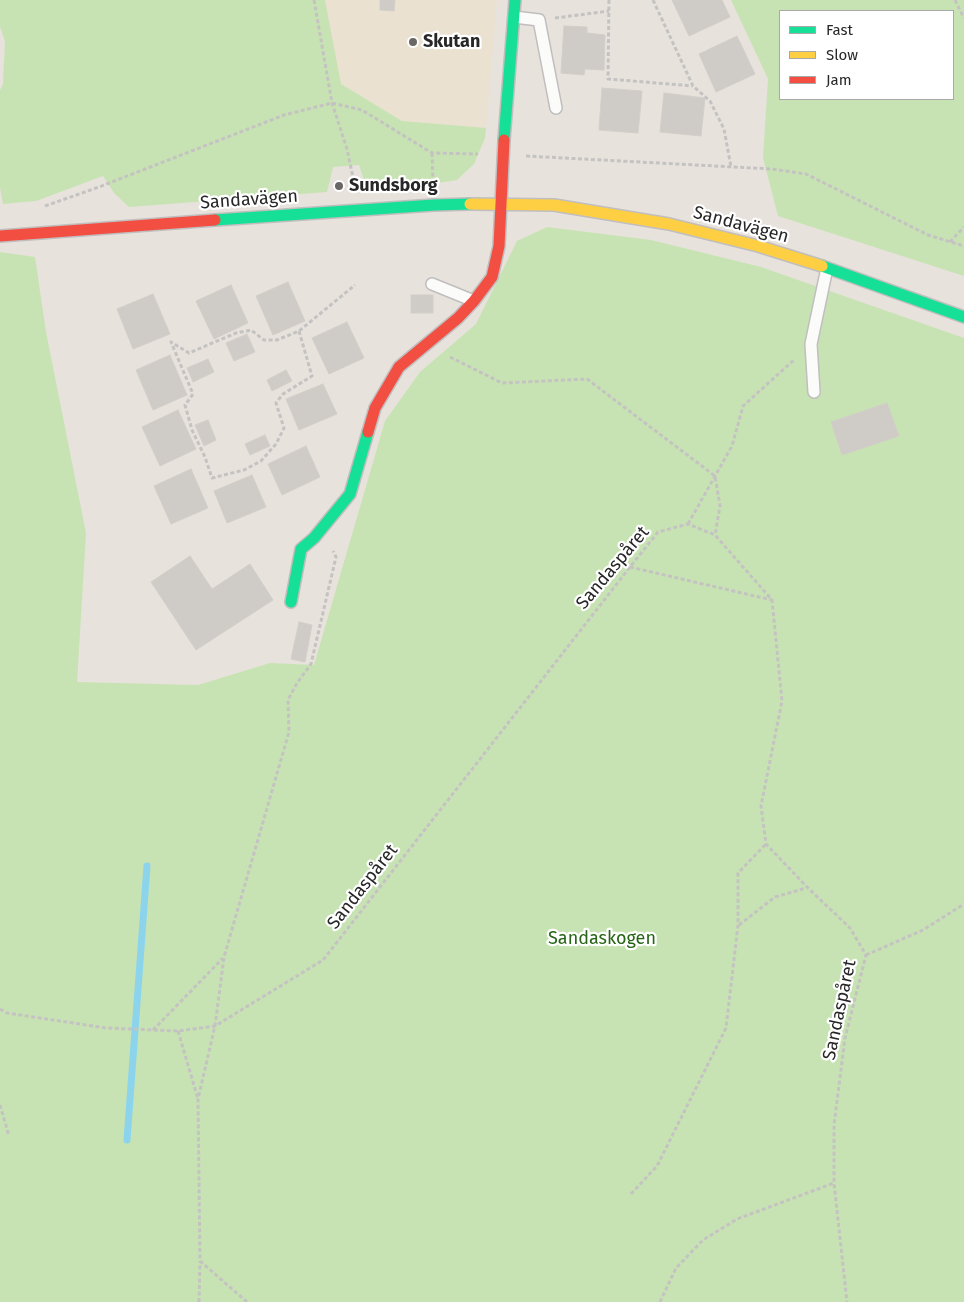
<!DOCTYPE html>
<meta charset="utf-8">
<style>
body{margin:0}
#map{position:relative;width:964px;height:1302px;overflow:hidden;background:#e7e2dc;font-family:"Fira Sans",sans-serif}
canvas{display:block}
.legend{position:absolute;left:779px;top:10px;width:175px;height:90px;box-sizing:border-box;background:#fff;border:1px solid #a9a9a9;margin:0;padding:6px 9px;list-style:none;font-size:15px;color:#272727}
.legend li{display:flex;align-items:center;gap:10px;height:25px}
.legend b{width:25px;border:1px solid #a9a9a9}
</style>
<div id="map">
<canvas width="964" height="1302"></canvas>
<ul class="legend">
<li><b style="height:6px;background:#16e098"></b>Fast</li>
<li><b style="height:6px;background:#ffcf43"></b>Slow</li>
<li><b style="height:6px;background:#f24e42"></b>Jam</li>
</ul>
</div>
<script>
const c = document.querySelector('canvas').getContext('2d');
c.lineJoin = 'round';
function fill(path, color) { c.fillStyle = color; c.fill(path, 'evenodd'); }
const poly = rows => new Path2D(rows.map(r => 'M' + r).join(''));
function stroke(path, color, width, dash) { c.strokeStyle = color; c.lineWidth = width; c.lineCap = dash ? 'butt' : 'round'; c.setLineDash(dash || []); c.stroke(path); }
function write(font, color, halo, rows, align = 'center') {
  c.font = font + ' "Fira Sans",sans-serif'; c.lineWidth = 4.5; c.setLineDash([]); c.textBaseline = 'middle'; c.strokeStyle = halo; c.fillStyle = color; for (const [text, x, y, turn = 0] of rows) {
    c.save(); c.translate(x, y); c.rotate((+turn || 0) * Math.PI / 180); c.textAlign = isNaN(turn) ? turn : align; if (halo) c.strokeText(text, 0, 0); c.fillText(text, 0, 0); c.restore();
  }
}
fill(poly([
 [325,0,497,0,486,128,402,121,341,84]
]), '#ebe1d0');
fill(poly([
 [0,0,325,0,341,84,402,121,486,128,485,138,474,164,457,180,412,187,367,189,359,165,333,167,327,192,129,207,114,193,103,176,36,201,3,204,0,188,0,90,3,84,5,41,0,27],
 [731,0,964,0,964,276,778,216,763,158,768,79],
 [780,11,953,11,953,99,780,99],
 [547,227,651,240,761,267,964,338,964,1302,0,1302,0,252,35,257,46,332,86,533,77,682,198,685,270,663,314,665,385,421,420,372,476,324,517,241]
]), '#c8e3b3');
stroke(poly([
 [127,1140,147,866]
]), '#8cd4ec', 7);
const building = poly([
 [380,0,395,0,394,11,380,10,380,0],
 [672,0,722,0,730,17,689,36,672,0],
 [564,26,587,27,587,33,605,35,604,70,585,69,584,75,561,73,564,26],
 [737,36,755,74,716,92,699,54,737,36],
 [602,88,642,91,638,133,599,130,602,88],
 [664,93,705,98,701,136,660,132,664,93],
 [288,282,305,321,273,335,256,296,288,282],
 [231,285,248,323,214,339,196,301,231,285],
 [153,294,170,334,133,349,117,309,153,294],
 [411,295,433,295,433,313,411,313,411,295],
 [347,322,364,358,329,374,312,338,347,322],
 [247,334,255,352,234,361,226,343,247,334],
 [170,355,187,395,153,410,136,370,170,355],
 [208,359,214,372,193,382,187,368,208,359],
 [286,370,292,381,272,391,267,380,286,370],
 [323,384,337,414,299,430,286,399,323,384],
 [887,403,899,436,842,455,831,422,887,403],
 [178,410,196,449,160,466,142,427,178,410],
 [208,420,216,440,204,446,195,425,208,420],
 [265,435,270,446,250,455,245,444,265,435],
 [306,446,320,477,282,495,268,464,306,446],
 [191,469,208,508,171,524,154,486,191,469],
 [252,475,266,507,227,523,214,491,252,475],
 [190,556,212,589,250,564,273,600,196,650,151,582,190,556],
 [299,622,312,625,305,662,291,659,299,622]
]);
fill(building, '#cfccc8');
stroke(building, '#d2cec8', 1);
const lane = poly([
 [514,17,539,20,556,108],
 [432,284,474,301],
 [814,392,811,344,827,268]
]);
const fast = poly([
 [504,140,515,0],
 [215,220,434,205,470,204],
 [822,266,964,317],
 [291,602,301,549,314,538,350,494,368,432]
]);
const slow = poly([
 [470,204,554,205,669,224,758,246,822,266]
]);
const jam = poly([
 [0,236,215,220],
 [368,432,375,408,399,367,458,318,474,301,492,277,499,246,504,140]
]);
stroke(lane, '#c0bebe', 14);
stroke(fast, '#c0bebe', 14);
stroke(slow, '#c0bebe', 14);
stroke(jam, '#c0bebe', 14);
stroke(poly([
 [314,0,332,103,347,149,355,187],
 [609,0,608,79,693,86],
 [653,0,693,86,710,101,724,129,731,167],
 [955,0,964,18],
 [555,18,609,11],
 [432,153,433,182],
 [526,156,772,169,806,174,928,235,964,246],
 [45,206,99,187,284,115,332,103,362,110,432,153,478,154],
 [950,242,964,227],
 [299,331,312,376,283,394,276,403,284,428,276,444,261,461,244,470,212,478,205,457,192,430,185,405,193,394,171,342,189,353,236,333,251,330,264,340,277,340,299,331,355,285],
 [450,357,502,383,587,379,715,476,720,506,715,535],
 [688,524,732,446,743,406,795,359],
 [630,567,772,600],
 [739,925,775,897,806,888],
 [866,955,923,930,964,904],
 [0,1009,7,1013,106,1028,178,1031,215,1026,323,960,630,567,658,532,688,524,715,535,772,600,782,701,761,806,766,844,807,887,850,928,866,955,845,1038,834,1125,834,1183,847,1302],
 [153,1030,223,958],
 [178,1031,198,1099],
 [0,1105,9,1136],
 [631,1194,657,1166,726,1028,738,925,738,873,766,844],
 [199,1302,200,1262],
 [247,1302,200,1261,198,1099,215,1026,224,957,289,732,288,700,297,683,311,664,336,557,333,551],
 [660,1302,676,1268,703,1240,737,1219,834,1183]
]), '#c4c3c2', 3, [4, 2.5]);
stroke(lane, '#fbfbfa', 11);
stroke(fast, '#16e098', 11);
stroke(slow, '#ffcf43', 11);
stroke(jam, '#f24e42', 11);
for (const [x, y, r, color] of [
 [413,42,5,"#6a6866"],
 [339,186,5,"#6a6866"]
]) { const dot = new Path2D(); dot.arc(x, y, r, 0, 2 * Math.PI); c.fillStyle = color; c.fill(dot); stroke(dot, '#fff', 2); }
write('bold 18px', '#272727', '#fff', [
 ["Skutan",423,42],
 ["Sundsborg",349,186]
], 'left');
write('18px', '#272727', '#fff', [
 ["Sandavägen",249,200,-4],
 ["Sandavägen",741,225,15],
 ["Sandaspåret",613,568,-50],
 ["Sandaspåret",363,887,-52],
 ["Sandaspåret",840,1010,-78]
]);
write('18px', '#276516', '#fff', [
 ["Sandaskogen",602,939]
]);
</script>
